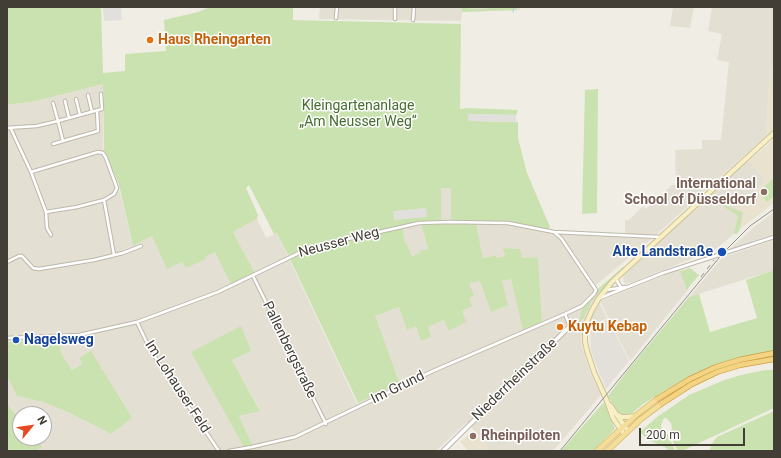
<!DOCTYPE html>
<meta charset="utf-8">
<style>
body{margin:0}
#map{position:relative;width:781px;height:458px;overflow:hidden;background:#f0ede4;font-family:Roboto,sans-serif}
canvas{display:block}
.frame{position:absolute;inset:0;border:8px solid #423d35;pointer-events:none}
.north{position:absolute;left:12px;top:406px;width:40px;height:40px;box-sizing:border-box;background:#fff;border:1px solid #b3b1ae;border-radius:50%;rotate:61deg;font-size:11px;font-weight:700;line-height:16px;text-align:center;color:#423d35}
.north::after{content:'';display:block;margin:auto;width:14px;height:18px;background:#e74925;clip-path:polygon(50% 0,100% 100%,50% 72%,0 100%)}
.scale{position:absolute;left:639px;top:428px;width:106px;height:18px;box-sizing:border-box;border:2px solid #423d35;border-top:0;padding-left:5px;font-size:12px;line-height:14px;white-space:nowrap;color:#423d35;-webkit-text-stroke:3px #fff;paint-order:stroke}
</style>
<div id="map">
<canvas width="781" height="458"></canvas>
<div class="frame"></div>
<div class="north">N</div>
<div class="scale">200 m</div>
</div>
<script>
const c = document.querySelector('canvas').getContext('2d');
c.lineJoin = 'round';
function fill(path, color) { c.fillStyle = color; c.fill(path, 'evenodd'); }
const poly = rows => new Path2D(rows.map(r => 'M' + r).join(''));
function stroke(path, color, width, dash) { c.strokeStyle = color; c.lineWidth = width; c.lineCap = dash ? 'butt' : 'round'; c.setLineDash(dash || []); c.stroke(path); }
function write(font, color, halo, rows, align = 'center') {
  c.font = font + ' Roboto,sans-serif'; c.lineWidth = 3; c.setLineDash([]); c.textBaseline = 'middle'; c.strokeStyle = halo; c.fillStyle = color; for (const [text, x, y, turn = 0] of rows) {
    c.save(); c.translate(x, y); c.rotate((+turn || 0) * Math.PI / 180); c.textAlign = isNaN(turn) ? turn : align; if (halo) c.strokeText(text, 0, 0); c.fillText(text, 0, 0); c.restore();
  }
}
fill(poly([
 [320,7,520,7,520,10,462,12,461,21,319,19],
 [670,7,694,7,690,28,670,26,673,8],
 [712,7,774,7,774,67,770,67,766,136,657,234,596,285,561,235,625,235,625,220,629,220,643,206,646,209,672,185,676,185,675,150,702,149,702,140,721,140,729,62,717,60,722,34,708,31],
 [101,83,103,84,103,148,118,185,133,246,152,236,183,262,186,268,206,258,205,256,215,252,255,273,233,232,257,219,266,238,277,233,357,404,400,383,374,316,399,307,407,329,416,326,421,341,431,337,427,327,445,320,449,331,456,327,462,311,469,298,469,283,480,280,492,311,502,281,511,279,524,332,542,324,538,257,522,258,504,248,505,256,496,258,495,255,483,258,476,223,515,225,551,233,559,238,592,285,597,296,586,315,581,337,582,347,590,372,601,395,553,451,490,451,486,444,467,422,436,451,36,451,41,447,35,438,44,438,44,414,20,414,20,420,7,404,7,377,17,396,43,402,63,410,92,424,111,434,132,418,79,358,82,364,72,370,61,353,60,339,7,342,7,105,31,102],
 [251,350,232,360,260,410,239,416,253,446,191,352],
 [749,161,766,181,736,208,743,212,740,229,716,249,631,283,625,284,623,280,624,275,744,163],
 [441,188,451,188,451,221,441,221],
 [774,212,774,234,730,249,753,228],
 [421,224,428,249,420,251,420,253,412,256,404,239,403,228],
 [774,240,774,270,689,297,723,257],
 [680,269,687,291,630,361,600,301],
 [599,302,607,318,591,326,589,324,592,314]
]), '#e4dfd3');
fill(poly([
 [608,319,629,361,606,389,596,365,591,350,590,329]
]), '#e3dfd9');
fill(poly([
 [770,67,774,67,774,129,766,136],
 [774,139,774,203,740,229,743,212,735,209,766,181,749,161],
 [473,430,486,444,490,451,469,451,460,442]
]), '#e9e2cf');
fill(poly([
 [7,7,101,7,103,73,125,71,125,54,166,51,164,20,198,12,210,7,293,7,293,20,461,24,460,109,467,108,518,110,516,115,469,114,471,121,518,122,518,138,527,173,550,227,547,230,508,222,451,221,451,188,441,188,441,221,391,228,336,241,288,255,277,233,274,234,249,185,246,188,258,215,257,219,233,232,255,273,231,284,215,252,206,256,206,259,186,268,182,262,167,269,152,236,133,246,119,185,104,150,103,84,31,102,7,105],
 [462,7,469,7,469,9,485,9,488,8,488,7,496,8,517,7,517,10,462,12],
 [598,89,597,213,582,214,585,90],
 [774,178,774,196,767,202,758,192],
 [717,194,731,208,743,212,740,229,737,234,734,234,738,216,726,208,720,202,721,200,716,195],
 [476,223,483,258,496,255,496,258,505,256,503,248,520,249,522,258,538,257,542,322,523,330,511,279,502,281,508,305,491,312,480,281,469,283,474,296,469,298,472,306,462,311,466,322,449,331,444,320,428,327,431,337,421,341,416,326,407,330,399,307,375,316,400,384,358,403,290,259,300,254,335,243,403,228,404,239,412,256,420,253,419,251,428,249,421,224],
 [623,267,624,268,596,296,591,302,584,318,579,321,583,306,595,296,599,288],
 [690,268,699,275,689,287,687,291,680,271],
 [774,270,774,351,738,358,703,370,667,389,643,404,630,415,621,415,619,414,608,396,632,365,689,297,699,294,710,332,757,318,746,280],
 [241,326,251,351,232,360,260,411,239,416,253,446,244,447,191,352],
 [60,339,61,353,72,370,82,364,79,358,91,351,132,418,111,434,92,424,63,410,43,402,17,396,7,377,7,342],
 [765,370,774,370,774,408,682,451,677,450,669,432,672,429,671,423,666,418,664,418,661,425,662,431,667,433,675,451,670,451,663,446,648,440,640,432,657,417,689,395,722,381,741,375],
 [604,402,615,429,593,451,561,451],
 [7,404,20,420,20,438,35,438,42,447,36,451,7,451],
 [774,411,774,451,709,451,713,442,717,437]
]), '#cae2b0');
fill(poly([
 [103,7,121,7,122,20,104,21],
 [468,114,516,115,516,122,471,121,468,120],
 [426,208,427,217,394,220,393,211]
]), '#e2e0dc');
stroke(poly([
 [513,12,514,7]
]), '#a5cbe9', 1);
const minor = poly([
 [336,18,337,7],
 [395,19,395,7],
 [413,20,414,7],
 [88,95,92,112],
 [76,99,80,115],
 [65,101,69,118],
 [97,110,98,131,63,141,58,121,102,109,101,94],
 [7,128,37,126,58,121,53,103],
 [11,129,31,172,46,212,77,207,104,200],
 [53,144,63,141],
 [31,172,98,152,103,153,106,158,117,188,114,194,104,200,114,255],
 [46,212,47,228,51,235],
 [555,233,561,238,596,290,594,294,582,306,565,314,570,327],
 [7,262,19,256,22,256,33,268,39,269,94,260,123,253,141,246],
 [253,276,326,424],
 [616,278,618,283,621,287],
 [606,290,625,287],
 [600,298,663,273,774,237],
 [137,322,148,345,158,362,219,451],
 [7,338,79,335,137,322,218,292,301,252,348,239,419,223,450,222,508,223,554,232,660,237],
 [229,451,252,447,295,437,433,371,565,314]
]);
const tertiary = poly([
 [570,327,585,330],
 [443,451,567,329,575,324,586,324]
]);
const secondary = poly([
 [610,405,628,431],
 [618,415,621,417,627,417,635,416],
 [624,434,613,418,607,401,594,372,587,351,585,341,585,326,592,310,599,298,612,282,774,133]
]);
const primary = poly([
 [597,451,635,416,657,399],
 [607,451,641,419,661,404]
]);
const trunk = poly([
 [657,399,690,379,716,367,739,360,774,353],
 [661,404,692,384,717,372,740,365,774,359]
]);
stroke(minor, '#beb8ab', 4.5);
stroke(tertiary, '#beb8ab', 5.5);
stroke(secondary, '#cdc197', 6);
stroke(primary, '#d8bb6b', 6);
stroke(trunk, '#cf9f40', 6);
stroke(minor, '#fff', 2.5);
stroke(tertiary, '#fff', 3.5);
stroke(secondary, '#f9efc5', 4);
stroke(primary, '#f5de99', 4.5);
stroke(trunk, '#f3d484', 4.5);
stroke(poly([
 [560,451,723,253,750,226,774,209]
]), '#939393', 1);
stroke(poly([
 [701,277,714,260]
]), '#939393', 1, [5, 5]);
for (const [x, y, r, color] of [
 [150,40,4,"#e8710a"],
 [764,192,4,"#8d6e63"],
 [722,252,5,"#1a4fb4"],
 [560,327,4,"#e8710a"],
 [16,340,4,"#1a4fb4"],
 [473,436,4,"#8d6e63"]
]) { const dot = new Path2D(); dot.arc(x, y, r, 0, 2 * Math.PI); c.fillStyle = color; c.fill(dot); stroke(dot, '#fff', 1.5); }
write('bold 14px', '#c56008', '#fff', [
 ["Haus Rheingarten",158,40],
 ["Kuytu Kebap",568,327]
], 'left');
write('14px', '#446e2e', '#fff', [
 ["Kleingartenanlage",358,106],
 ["„Am Neusser Weg“",358,122]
]);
write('bold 14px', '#785e54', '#fff', [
 ["International",756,184],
 ["School of Düsseldorf",756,200],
 ["Rheinpiloten",481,436,"left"]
], 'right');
write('14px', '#423d35', '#fff', [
 ["Neusser Weg",339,243,-15],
 ["Pallenbergstraße",289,350,64],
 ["Niederrheinstraße",515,380,-44],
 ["Im Lohauser Feld",177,387,57],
 ["Im Grund",398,388,-26]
]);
write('bold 14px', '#164399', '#fff', [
 ["Alte Landstraße",713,252],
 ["Nagelsweg",24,340,"left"]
], 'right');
</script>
